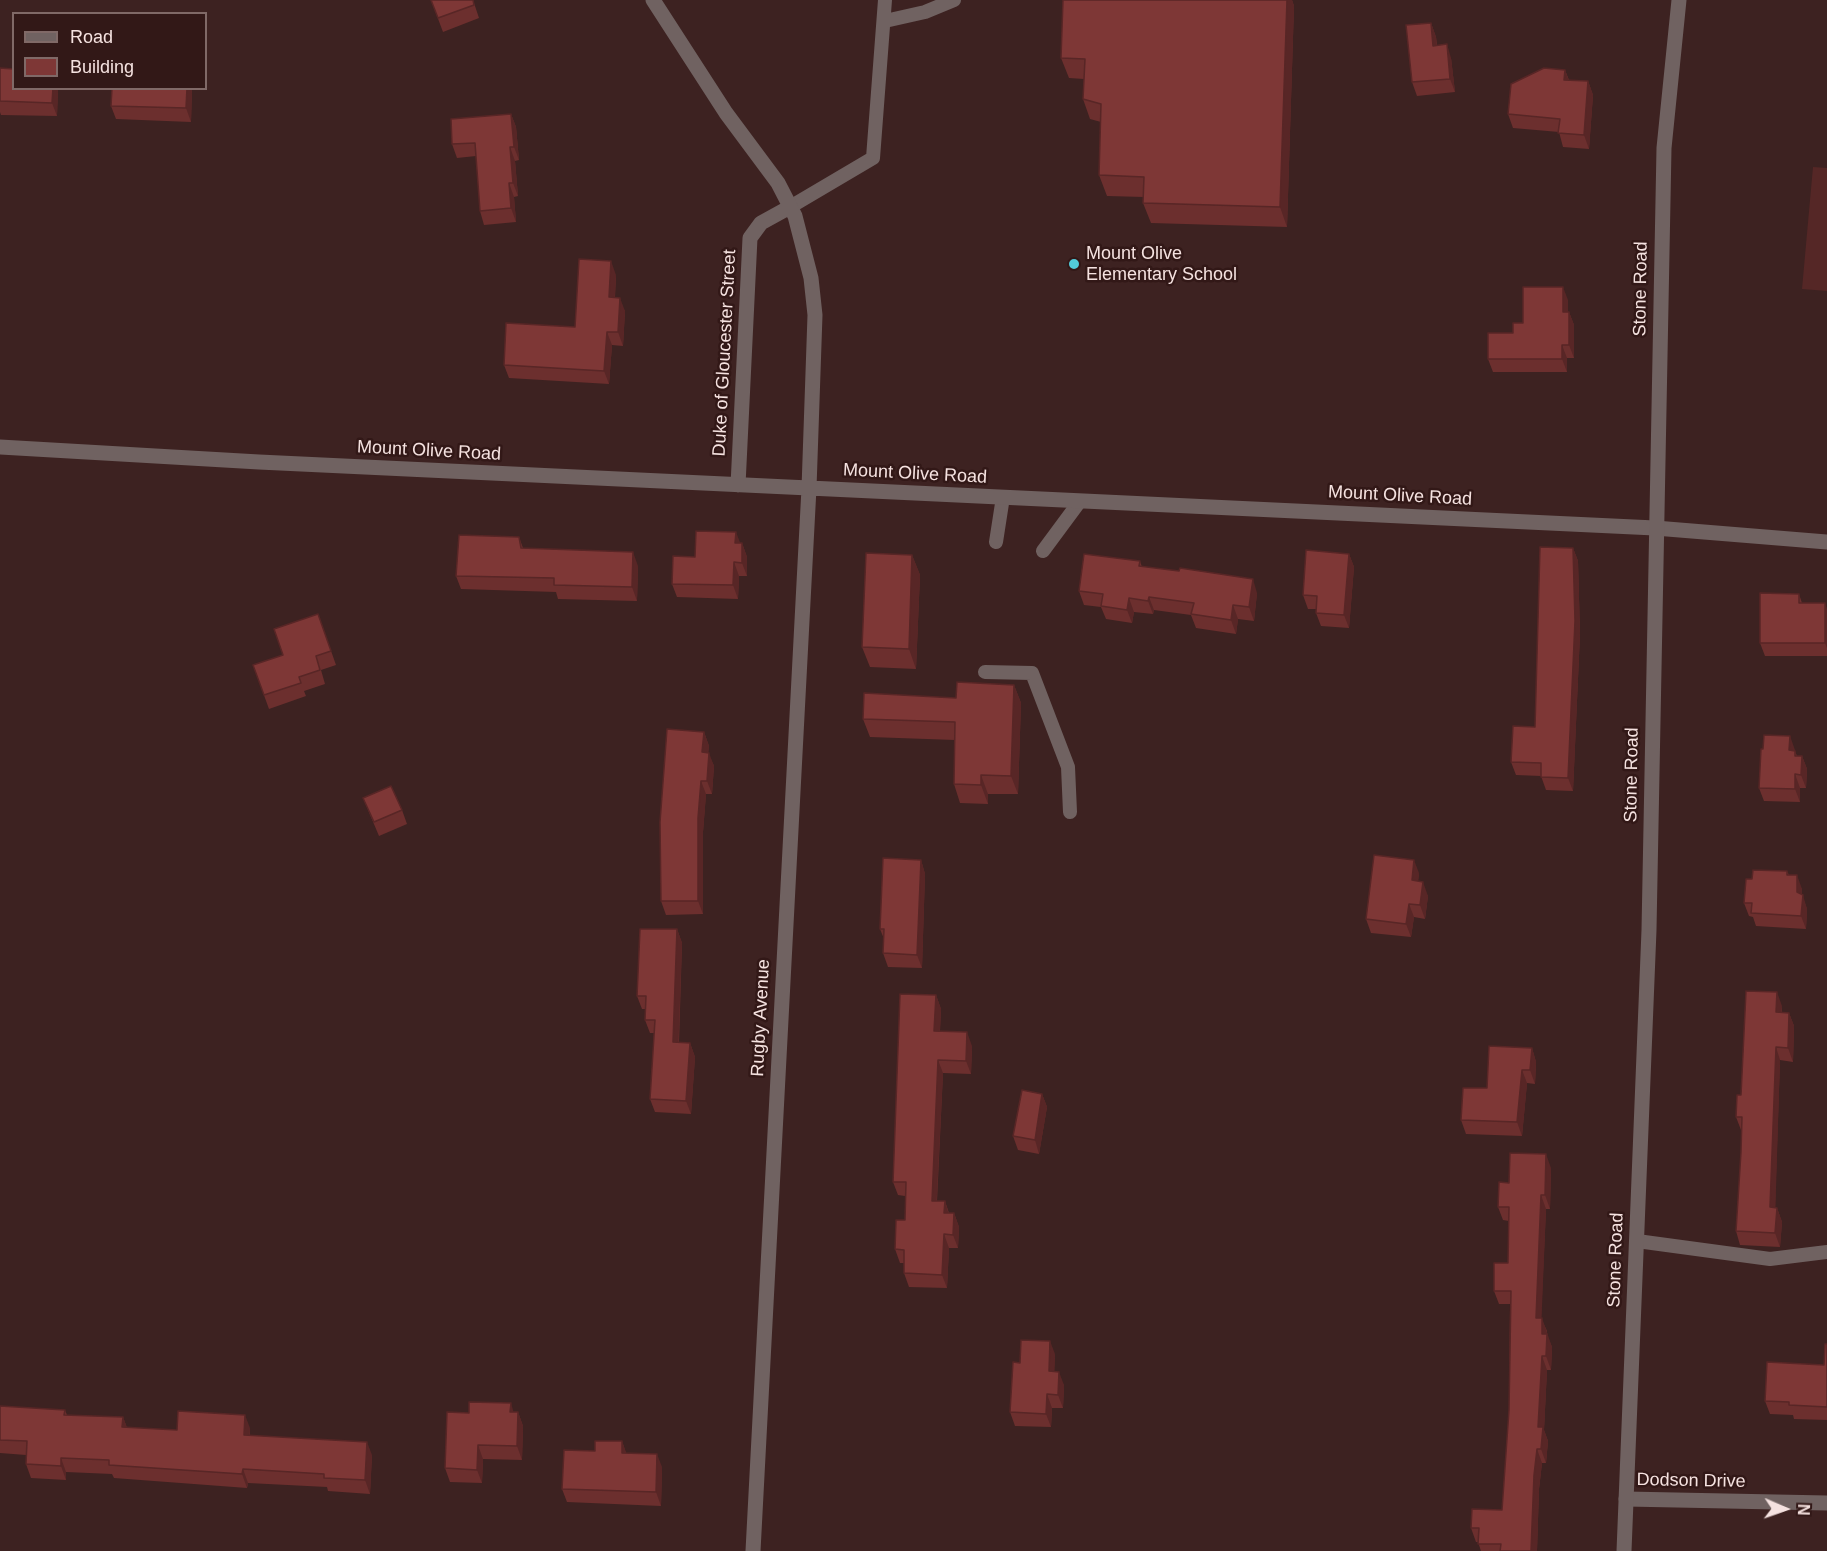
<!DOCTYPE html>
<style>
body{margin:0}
#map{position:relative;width:1827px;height:1551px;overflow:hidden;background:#3d2221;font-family:Arial,sans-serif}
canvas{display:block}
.legend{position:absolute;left:12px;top:12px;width:195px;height:78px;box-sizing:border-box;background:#321817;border:2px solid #806967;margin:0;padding:8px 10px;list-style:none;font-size:18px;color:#f5e2e0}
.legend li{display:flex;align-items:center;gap:12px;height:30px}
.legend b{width:30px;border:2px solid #806967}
.north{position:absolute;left:1755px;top:1479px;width:60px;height:60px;-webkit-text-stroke:4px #321817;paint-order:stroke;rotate:92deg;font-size:16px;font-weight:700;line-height:24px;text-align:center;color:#f5e2e0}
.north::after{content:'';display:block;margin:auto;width:21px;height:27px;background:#f5e2e0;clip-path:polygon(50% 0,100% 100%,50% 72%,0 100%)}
</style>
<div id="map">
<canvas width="1827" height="1551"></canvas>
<ul class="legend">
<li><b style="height:8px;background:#706261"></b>Road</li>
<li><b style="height:16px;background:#7e3736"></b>Building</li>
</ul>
<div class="north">N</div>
</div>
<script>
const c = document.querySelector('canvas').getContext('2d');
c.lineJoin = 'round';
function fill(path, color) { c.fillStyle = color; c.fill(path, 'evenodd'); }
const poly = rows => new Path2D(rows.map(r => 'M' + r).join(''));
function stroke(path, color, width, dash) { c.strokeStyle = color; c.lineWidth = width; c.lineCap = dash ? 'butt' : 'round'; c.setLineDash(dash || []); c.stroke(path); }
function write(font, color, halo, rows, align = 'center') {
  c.font = font + ' Arial,sans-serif'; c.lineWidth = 5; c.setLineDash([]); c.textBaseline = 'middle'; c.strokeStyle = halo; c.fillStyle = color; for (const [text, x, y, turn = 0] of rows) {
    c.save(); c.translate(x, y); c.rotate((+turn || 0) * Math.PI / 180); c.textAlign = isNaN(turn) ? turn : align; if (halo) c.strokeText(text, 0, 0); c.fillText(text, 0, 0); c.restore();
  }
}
fill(poly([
 [1813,167,1827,168,1827,291,1802,289]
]), '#552726');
stroke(poly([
 [885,21,925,12,954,0],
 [790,207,873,158,885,0],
 [996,542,1003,497],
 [1043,551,1080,501],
 [985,672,1032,673,1068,767,1070,812],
 [1637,1241,1770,1259,1827,1252]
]), '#706261', 14);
stroke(poly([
 [653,0,726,113,778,183,795,216,811,278,815,315,809,488,753,1551],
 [0,447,259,462,1655,528,1827,542],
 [738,485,750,238,761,223,790,207],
 [1626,1499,1827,1503]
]), '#706261', 15);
stroke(poly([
 [1624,1551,1649,930,1664,148,1679,0]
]), '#706261', 15);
fill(poly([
 [431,0,473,0,479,18,443,32],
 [1063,0,1292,0,1294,6,1287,227,1151,223,1143,203,1144,197,1107,196,1099,175,1101,122,1090,119,1083,99,1084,79,1069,78,1061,58],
 [1431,23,1436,37,1437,45,1451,58,1455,92,1417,96,1412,82],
 [0,68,14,88,58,88,57,116,1,115,0,112],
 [1565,70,1569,80,1588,81,1593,95,1589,149,1563,147,1559,132,1513,128,1508,114],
 [192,88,191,122,116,119,111,106],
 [511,114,516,127,519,160,515,161,518,196,514,197,516,222,484,225,480,211,476,156,457,158,452,144],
 [616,275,615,297,625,311,623,346,612,345,609,384,509,378,504,365,575,327],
 [1568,300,1568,312,1569,312,1574,325,1574,358,1567,358,1567,372,1493,372,1488,359,1523,323],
 [519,537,523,548,638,566,637,601,558,599,556,592,461,589,456,576],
 [740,543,742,543,747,557,747,576,739,576,738,599,677,597,672,584,695,557],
 [1573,548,1578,561,1580,634,1573,791,1546,790,1541,776,1516,775,1511,762,1535,727],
 [1349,554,1354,567,1349,628,1321,626,1316,613,1316,609,1308,609,1303,595],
 [912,555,920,575,916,669,870,667,862,647],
 [1140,561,1142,567,1257,593,1254,621,1238,619,1236,634,1196,628,1191,615,1154,610,1153,614,1134,612,1132,623,1106,619,1101,607,1084,605,1079,591],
 [1799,594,1802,603,1827,609,1827,656,1765,656,1760,643],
 [318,614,336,665,321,670,325,684,304,691,306,696,269,709,253,665,283,655],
 [1014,685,1021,703,1018,794,988,794,988,804,960,803,954,784,955,740,870,737,863,719],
 [704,732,709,746,708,753,714,766,712,794,706,794,703,832,703,914,666,915,661,901],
 [1795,751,1797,756,1802,756,1807,769,1806,788,1800,788,1800,802,1764,801,1759,788],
 [363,798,402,810,407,824,379,836],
 [921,860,925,874,922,968,888,967,883,953,884,939,880,929],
 [1787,871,1789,875,1802,889,1802,895,1807,909,1806,929,1756,926,1753,917,1749,916,1744,903,1752,879],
 [1419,873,1418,881,1428,896,1425,919,1414,917,1411,937,1371,933,1366,919],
 [677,929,682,943,679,1043,690,1043,695,1057,691,1114,655,1112,650,1099,654,1033,650,1033,645,1020,645,1009,642,1009,637,996],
 [936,995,941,1009,940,1031,972,1046,971,1074,943,1073,937,1201,945,1201,949,1213,954,1213,959,1227,958,1248,949,1248,947,1288,909,1287,904,1273,904,1263,900,1263,895,1249,905,1220,905,1196,898,1195,893,1182],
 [1782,1006,1782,1012,1789,1013,1794,1026,1793,1062,1780,1060,1775,1208,1777,1208,1782,1222,1780,1247,1740,1245,1736,1231,1741,1152,1741,1130,1736,1117,1741,1095],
 [1532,1048,1536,1062,1535,1084,1527,1083,1522,1136,1466,1134,1461,1120,1487,1088],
 [1042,1094,1047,1107,1039,1154,1018,1150,1013,1136],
 [1551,1168,1550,1209,1546,1209,1541,1318,1547,1331,1547,1335,1552,1347,1551,1370,1547,1370,1544,1430,1548,1441,1546,1463,1542,1463,1539,1489,1537,1551,1481,1551,1478,1542,1476,1542,1471,1528,1502,1510,1509,1410,1510,1304,1499,1304,1494,1291,1508,1263,1509,1221,1503,1220,1498,1207,1509,1183],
 [1827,1344,1827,1420,1794,1419,1793,1415,1770,1414,1765,1401,1824,1365],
 [1055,1354,1054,1372,1064,1385,1063,1408,1052,1408,1051,1427,1015,1426,1010,1412,1020,1363],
 [0,1406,65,1410,67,1415,123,1417,127,1428,177,1430,250,1428,250,1436,372,1455,370,1494,328,1491,327,1487,248,1483,247,1488,114,1478,112,1474,66,1472,66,1480,31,1478,26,1464,26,1455,0,1453],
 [518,1412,523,1426,522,1460,483,1459,482,1483,450,1482,445,1468,469,1413],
 [622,1441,626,1453,662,1467,661,1506,567,1502,562,1489,595,1451]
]), '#6c2f2e');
fill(poly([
 [1287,0,1292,0,1294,6,1287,227,1280,207],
 [1431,23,1436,37,1438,59,1433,46],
 [1447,44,1451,58,1455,92,1450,79],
 [1565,70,1570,84,1564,80],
 [1588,81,1593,95,1589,149,1584,135],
 [53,88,58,88,57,116,52,103],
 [187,88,192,88,191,122,186,108],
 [511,114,516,127,519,160,514,147],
 [510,147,515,161,518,196,513,183],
 [509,183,514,197,516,222,511,208],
 [611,261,616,275,614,310,609,297],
 [1563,287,1568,300,1568,326,1563,312],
 [620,298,625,311,623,346,618,332],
 [1569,312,1574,325,1574,358,1569,345],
 [607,332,612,345,609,384,604,371],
 [1562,345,1567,358,1567,372,1562,359],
 [736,532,741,545,735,543],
 [742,543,747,557,747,576,742,563],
 [1573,548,1578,561,1580,634,1573,791,1568,778],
 [633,552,638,566,637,601,632,587],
 [1349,554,1354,567,1349,628,1344,615],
 [912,555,920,575,916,669,909,649],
 [734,562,739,576,738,599,733,585],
 [1253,579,1257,593,1254,621,1249,607],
 [1149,597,1154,610,1153,614,1148,601],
 [1129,598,1134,612,1132,623,1127,610],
 [1825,603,1827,609,1827,648,1825,643],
 [1233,605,1238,619,1236,634,1231,620],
 [1014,685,1021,703,1018,794,1011,776],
 [704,732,709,746,707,765,702,752],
 [1790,736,1795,750,1794,764,1789,750],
 [709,753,714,766,712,794,707,781],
 [1802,756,1807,769,1806,788,1801,775],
 [1795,774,1800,788,1800,802,1795,789],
 [981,775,988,794,988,804,981,785],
 [701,781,706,794,703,832,703,914,698,901,698,818],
 [921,860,925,874,922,968,917,955],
 [1414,860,1419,873,1417,894,1412,880],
 [1797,875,1802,889,1802,904,1803,895,1807,909,1806,929,1801,916,1797,892],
 [1423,882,1428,896,1425,919,1420,905],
 [1409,904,1414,917,1411,937,1406,924],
 [677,929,682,943,678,1056,673,1042],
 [1777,992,1782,1006,1781,1025,1776,1012],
 [936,995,941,1009,939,1045,934,1031],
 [1789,1013,1794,1026,1793,1062,1788,1048],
 [967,1032,972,1046,971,1074,966,1061],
 [690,1043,695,1057,691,1114,686,1101],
 [1776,1047,1780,1060,1775,1221,1770,1207],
 [1532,1048,1536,1062,1535,1084,1530,1070],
 [938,1060,943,1073,936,1214,932,1201],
 [1522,1070,1527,1083,1522,1136,1517,1122],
 [1042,1094,1047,1107,1039,1154,1035,1140],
 [1546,1154,1551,1168,1550,1209,1545,1195],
 [1541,1195,1546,1209,1541,1331,1536,1318],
 [945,1201,949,1215,944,1213],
 [1777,1208,1782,1222,1780,1247,1775,1233],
 [954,1213,959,1227,958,1248,953,1235],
 [944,1234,949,1248,947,1288,942,1275],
 [1542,1318,1552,1347,1551,1370,1546,1356,1542,1334],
 [1050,1341,1055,1354,1054,1385,1049,1371],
 [1542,1356,1547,1370,1544,1430,1548,1441,1546,1463,1541,1449,1538,1427],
 [1059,1372,1064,1385,1063,1408,1058,1395],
 [1047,1394,1052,1408,1051,1427,1046,1414],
 [511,1403,515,1417,510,1412],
 [518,1412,523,1426,522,1460,517,1446],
 [245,1415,250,1428,249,1449,244,1435],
 [123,1417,128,1430,122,1427],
 [622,1441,627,1455,622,1453],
 [367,1442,372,1455,370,1494,365,1480],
 [478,1445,483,1459,482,1483,477,1470],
 [1537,1449,1542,1463,1539,1489,1537,1551,1531,1551,1534,1475],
 [657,1454,662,1467,661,1506,656,1492],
 [61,1458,66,1472,66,1480,61,1466],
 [243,1469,248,1483,247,1488,242,1474]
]), '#582626');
const building = poly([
 [431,0,473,0,474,5,438,18,431,0],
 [1063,0,1287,0,1280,207,1143,203,1144,177,1099,175,1101,104,1083,99,1085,59,1061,58,1063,0],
 [1431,23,1433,46,1447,44,1450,79,1412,82,1406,25,1431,23],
 [0,68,14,69,14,88,53,88,52,103,0,101,0,68],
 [1544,68,1565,70,1564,80,1588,81,1584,135,1558,133,1560,119,1508,114,1511,84,1544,68],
 [112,88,187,88,186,108,111,106,112,88],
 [511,114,514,147,510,147,513,183,509,183,511,208,480,211,475,143,452,144,451,119,511,114],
 [579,259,611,261,609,297,620,298,618,332,607,332,604,371,504,365,506,323,575,327,579,259],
 [1523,287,1563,287,1563,312,1569,312,1569,345,1562,345,1562,359,1488,359,1488,333,1513,333,1513,323,1523,323,1523,287],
 [696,531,736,532,735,543,742,543,742,563,734,562,733,585,672,584,673,556,695,557,696,531],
 [459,535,519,537,521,548,633,552,632,587,554,585,554,578,456,576,459,535],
 [1540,547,1573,548,1575,621,1568,778,1541,777,1541,763,1511,762,1513,726,1535,727,1540,547],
 [1306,550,1349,554,1344,615,1316,613,1317,596,1303,595,1306,550],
 [866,553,912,555,909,649,862,647,866,553],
 [1084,554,1140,561,1139,566,1179,571,1180,568,1253,579,1249,607,1233,605,1231,620,1191,614,1194,603,1149,597,1148,601,1129,598,1127,610,1101,606,1103,594,1079,591,1084,554],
 [1760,593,1799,594,1799,603,1825,603,1825,643,1760,643,1760,593],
 [318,614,331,651,316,656,320,670,299,677,301,683,264,695,253,665,283,655,274,629,318,614],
 [957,682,1014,685,1011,776,981,775,981,785,954,784,955,722,863,719,864,693,956,698,957,682],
 [667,729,704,732,702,752,709,753,707,781,701,781,698,818,698,901,661,901,660,822,667,729],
 [1764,735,1790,736,1789,750,1795,751,1795,756,1802,756,1801,775,1795,774,1795,789,1759,788,1761,749,1763,749,1764,735],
 [391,786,402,810,374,822,363,798,391,786],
 [1374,855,1414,860,1412,880,1423,882,1420,905,1409,904,1406,924,1366,919,1374,855],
 [883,858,921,860,917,955,883,953,884,929,880,929,883,858],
 [1753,870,1787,871,1787,875,1797,875,1797,892,1803,895,1801,916,1751,913,1752,903,1744,903,1746,879,1752,879,1753,870],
 [640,929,677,929,673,1042,690,1043,686,1101,650,1099,655,1020,645,1020,646,996,637,996,640,929],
 [1746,991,1777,992,1776,1012,1789,1013,1788,1048,1776,1047,1770,1207,1777,1208,1775,1233,1736,1231,1741,1152,1742,1117,1736,1117,1737,1095,1741,1095,1746,991],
 [900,994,936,995,934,1031,967,1032,966,1061,938,1060,932,1201,945,1201,944,1213,954,1213,953,1235,944,1234,942,1275,904,1273,904,1250,895,1249,896,1220,905,1220,906,1182,893,1182,900,994],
 [1489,1046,1532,1048,1530,1070,1522,1070,1517,1122,1461,1120,1463,1088,1487,1088,1489,1046],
 [1022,1090,1042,1094,1035,1140,1013,1136,1022,1090],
 [1510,1153,1546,1154,1545,1195,1541,1195,1536,1318,1542,1318,1542,1334,1547,1334,1546,1356,1542,1356,1538,1427,1543,1427,1541,1449,1537,1449,1534,1475,1531,1551,1500,1551,1501,1544,1478,1544,1479,1528,1471,1528,1472,1509,1502,1510,1509,1410,1511,1291,1494,1291,1494,1263,1508,1263,1509,1207,1498,1207,1499,1182,1509,1183,1510,1153],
 [1021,1340,1050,1341,1049,1371,1059,1372,1058,1395,1047,1394,1046,1414,1010,1412,1013,1362,1020,1363,1021,1340],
 [1825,1344,1827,1344,1827,1407,1789,1405,1789,1402,1765,1401,1767,1362,1824,1365,1825,1344],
 [469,1402,511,1403,510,1412,518,1412,517,1446,478,1445,477,1470,445,1468,447,1412,469,1413,469,1402],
 [0,1406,65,1410,64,1415,123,1417,122,1427,177,1430,178,1411,245,1415,244,1435,367,1442,365,1480,324,1478,324,1474,243,1469,242,1474,109,1465,109,1460,61,1458,61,1466,26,1464,27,1441,0,1440,0,1406],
 [595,1441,622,1441,622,1453,657,1454,656,1492,562,1489,564,1450,595,1451,595,1441]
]);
fill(building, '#7e3736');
stroke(building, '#582626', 1.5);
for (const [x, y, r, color] of [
 [1074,264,6,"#52cbd9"]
]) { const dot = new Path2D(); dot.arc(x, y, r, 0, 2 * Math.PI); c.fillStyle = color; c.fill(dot); stroke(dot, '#321817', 2); }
write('18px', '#f5e2e0', '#321817', [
 ["Mount Olive",1086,254],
 ["Elementary School",1086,275]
], 'left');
write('18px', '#f5e2e0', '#321817', [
 ["Stone Road",1641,289,-89],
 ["Duke of Gloucester Street",725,353,-87],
 ["Mount Olive Road",429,451,3],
 ["Mount Olive Road",915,474,3],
 ["Mount Olive Road",1400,496,3],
 ["Stone Road",1632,775,-89],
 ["Rugby Avenue",761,1018,-87],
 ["Stone Road",1616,1260,-88],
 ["Dodson Drive",1691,1481,1]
]);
</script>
